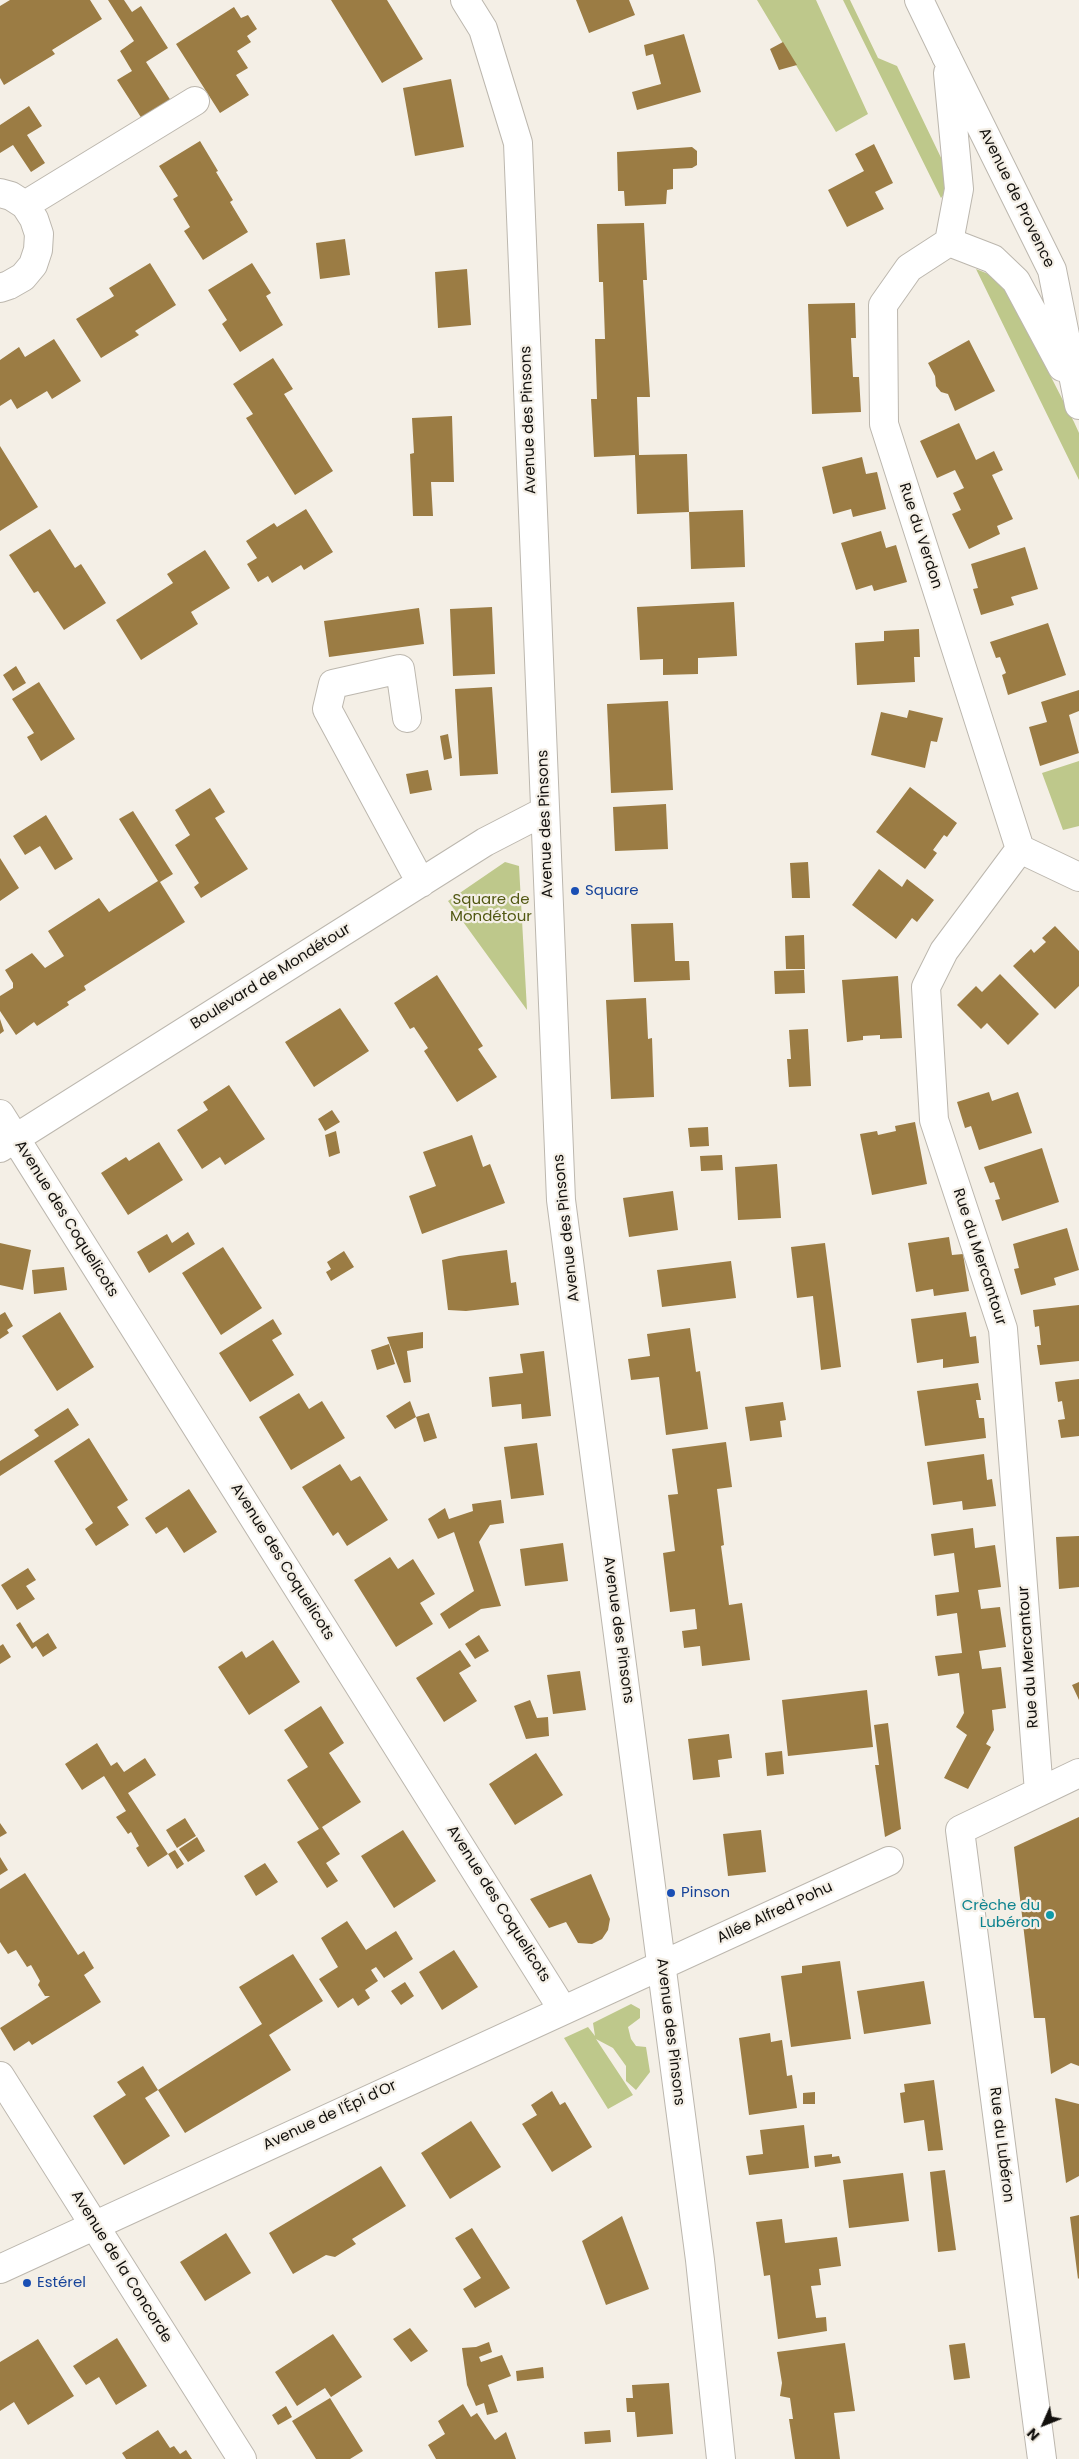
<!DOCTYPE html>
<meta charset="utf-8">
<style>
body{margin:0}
#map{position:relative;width:1079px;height:2459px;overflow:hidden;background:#f4efe6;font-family:Poppins,sans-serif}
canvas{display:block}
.north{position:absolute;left:1019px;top:2399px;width:50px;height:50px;-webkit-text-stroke:4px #f4efe6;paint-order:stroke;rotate:226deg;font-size:14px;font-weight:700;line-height:20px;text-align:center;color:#12100d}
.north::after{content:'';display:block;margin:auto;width:18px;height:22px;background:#12100d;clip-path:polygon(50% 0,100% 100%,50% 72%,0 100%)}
</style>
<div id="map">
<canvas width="1079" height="2459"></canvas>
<div class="north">N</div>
</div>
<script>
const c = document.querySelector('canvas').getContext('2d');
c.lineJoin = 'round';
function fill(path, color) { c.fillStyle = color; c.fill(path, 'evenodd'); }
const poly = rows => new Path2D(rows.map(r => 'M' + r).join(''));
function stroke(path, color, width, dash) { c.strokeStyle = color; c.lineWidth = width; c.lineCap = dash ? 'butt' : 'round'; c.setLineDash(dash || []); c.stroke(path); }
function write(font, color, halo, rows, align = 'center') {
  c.font = font + ' Poppins,sans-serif'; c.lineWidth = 4.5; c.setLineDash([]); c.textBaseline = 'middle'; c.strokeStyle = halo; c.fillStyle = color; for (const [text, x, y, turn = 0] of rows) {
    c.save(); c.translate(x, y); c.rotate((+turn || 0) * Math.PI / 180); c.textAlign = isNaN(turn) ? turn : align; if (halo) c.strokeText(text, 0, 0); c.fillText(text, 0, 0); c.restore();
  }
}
fill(poly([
 [757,0,816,0,868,114,836,132],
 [843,0,850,0,878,58,897,66,945,166,945,193,941,198],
 [976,269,1001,279,1074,422,1079,433,1079,480],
 [1079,761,1079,826,1063,830,1042,773],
 [505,862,519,866,527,1010,448,901],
 [631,2004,640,2009,640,2018,628,2027,631,2039,636,2046,646,2047,650,2072,636,2090,626,2081,626,2066,613,2048,596,2039,633,2095,608,2109,564,2038,588,2027,595,2036,593,2023]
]), '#bec88b');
fill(poly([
 [10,0,90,0,102,19,52,50,55,54,4,85,0,78,0,6],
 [108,0,124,0,132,12,141,6,168,48,146,62,173,104,144,122,117,80,132,71,120,51,134,41],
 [331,0,387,0,423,59,382,83],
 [576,0,629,0,635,15,589,33],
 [234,7,241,18,248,15,257,29,247,36,251,42,237,51,248,68,236,75,249,95,220,113,176,44],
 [684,34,701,92,637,110,632,92,661,84,653,54,646,56,644,45],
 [783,42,797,65,779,70,770,49],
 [451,79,464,147,415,156,403,88],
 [29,106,42,126,27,135,45,163,31,172,13,145,0,153,0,125],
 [200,141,218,171,216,172,233,200,230,202,248,232,203,260,184,231,190,227,173,199,178,196,159,166],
 [874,144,893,183,875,192,884,209,847,227,828,190,864,171,855,154],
 [692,147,697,151,697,165,692,168,673,169,673,189,667,190,666,204,625,206,624,191,618,191,617,152],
 [644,223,647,280,643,280,650,397,637,397,639,455,687,454,689,512,637,514,635,455,594,457,591,399,597,399,595,339,605,339,603,282,599,282,597,224],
 [345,239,350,275,320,279,316,243],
 [150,263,176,305,135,331,139,335,101,358,76,319,114,296,109,288],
 [252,263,271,293,266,296,283,325,240,352,222,324,227,320,208,290],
 [467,269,471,325,438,328,435,272],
 [855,303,856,338,851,338,853,377,859,377,861,412,812,414,808,304],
 [54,339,81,381,52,399,47,391,17,409,11,399,0,406,0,360,19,347,25,357],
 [969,340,995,391,955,411,948,394,941,392,936,386,935,376,928,363],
 [273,358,293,389,284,394,333,471,295,495,246,418,253,414,233,384],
 [452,416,454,482,431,482,433,516,413,516,410,454,414,453,412,418],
 [959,423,976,460,994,451,1003,470,992,475,1013,519,997,526,1000,534,969,549,952,514,961,510,953,493,964,488,955,470,937,478,920,441],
 [0,446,38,507,0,531],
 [862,457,866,474,877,472,886,509,853,517,851,509,833,514,822,467],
 [306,509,333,552,304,570,301,565,272,583,268,576,258,582,247,564,257,558,246,541,274,523,277,527],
 [743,510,745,567,691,569,689,512],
 [50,529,75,568,81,564,106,603,64,630,38,591,34,593,9,555],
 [881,531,886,548,896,545,907,582,874,591,872,585,856,590,841,543],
 [1025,547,1038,589,1011,597,1014,605,981,615,973,589,978,588,971,564],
 [205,550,230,588,191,612,198,624,141,660,116,620,173,583,167,574],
 [734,602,737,656,698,658,698,674,663,675,663,659,640,660,637,607],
 [492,607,495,674,453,676,450,609],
 [419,608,424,644,329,657,324,621],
 [1048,623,1066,675,1008,695,1002,675,1006,673,1000,657,996,658,990,642],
 [919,629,920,657,914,657,915,682,857,685,855,643,884,641,884,631],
 [16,666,26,683,13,691,3,675],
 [39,682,75,739,41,761,27,737,34,733,12,699],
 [492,687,498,774,460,776,455,689],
 [1079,690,1079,711,1069,715,1079,753,1040,766,1029,727,1047,722,1041,702],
 [668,701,673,790,611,793,607,704],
 [909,710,943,718,937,742,931,741,925,768,871,755,881,712,907,718],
 [448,734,452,758,444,760,440,736],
 [428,770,432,790,410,794,406,774],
 [910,787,957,823,947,837,944,835,933,850,937,853,925,869,876,832],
 [210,788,225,812,215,818,248,869,201,898,194,887,199,883,175,845,190,835,175,810],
 [666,804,668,849,615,851,613,807],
 [133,811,173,874,160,882,185,922,84,986,86,990,67,1002,69,1005,37,1026,34,1022,16,1035,0,1011,0,996,13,988,13,983,5,970,32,953,45,968,64,956,48,931,99,898,109,912,158,881,119,819],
 [46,815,73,859,55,870,40,846,25,855,13,836],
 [0,858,19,888,0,901],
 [808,862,810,898,792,898,790,863],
 [879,869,902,887,907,879,934,900,917,922,912,918,896,939,852,905],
 [673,923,675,961,689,961,690,980,634,982,631,924],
 [1055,926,1079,951,1079,986,1055,1009,1013,966,1031,949,1034,953,1046,942,1042,938],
 [804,935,805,969,786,969,785,936],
 [804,970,805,993,775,994,774,971],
 [1000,974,1039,1014,1008,1045,987,1023,981,1029,957,1005,976,986,982,992],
 [437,975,483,1046,478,1049,497,1077,457,1102,424,1051,428,1048,414,1027,410,1029,394,1003],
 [898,976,902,1038,880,1039,880,1035,863,1036,863,1040,847,1042,842,980],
 [646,998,648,1039,652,1038,654,1097,611,1099,606,1000],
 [340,1008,369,1051,314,1087,285,1042],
 [0,1019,4,1031,0,1034],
 [808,1029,811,1086,789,1087,787,1059,791,1059,789,1030],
 [229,1085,265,1139,225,1165,220,1157,202,1169,177,1130,208,1110,203,1102],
 [989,1092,992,1101,1018,1092,1032,1133,979,1150,971,1126,965,1128,957,1102],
 [332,1110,340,1122,325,1131,318,1119],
 [915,1122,927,1184,872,1195,860,1134,877,1131,878,1135,896,1131,895,1126],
 [708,1127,709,1146,690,1147,688,1128],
 [336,1131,340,1153,329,1157,325,1135],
 [472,1135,483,1167,490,1164,505,1203,422,1234,409,1196,436,1186,423,1152],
 [159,1142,183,1180,128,1215,101,1173,126,1157,129,1161],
 [1042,1148,1059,1202,1002,1221,995,1200,1000,1199,994,1182,990,1183,984,1167],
 [722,1155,723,1170,701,1171,700,1156],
 [777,1164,781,1218,738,1220,735,1167],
 [673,1191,678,1230,629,1237,623,1198],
 [1067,1228,1079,1270,1054,1278,1056,1285,1021,1295,1014,1269,1019,1268,1013,1244],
 [188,1232,195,1244,149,1273,137,1252,167,1234,172,1243],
 [949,1237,952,1255,963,1254,969,1291,934,1296,933,1289,916,1292,908,1243],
 [0,1243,31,1250,23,1290,0,1285],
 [825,1243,841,1367,821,1370,813,1296,797,1298,791,1247],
 [223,1247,262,1308,221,1335,182,1273],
 [507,1250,511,1283,516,1282,519,1305,466,1311,448,1310,442,1260,459,1256],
 [344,1251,354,1267,331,1281,326,1272,331,1269,327,1262],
 [731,1261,736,1298,662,1307,657,1270],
 [64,1267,67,1290,34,1294,32,1270],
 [1079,1305,1079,1361,1040,1365,1037,1345,1041,1345,1039,1326,1035,1327,1033,1310],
 [5,1312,13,1326,7,1330,9,1333,0,1339,0,1315],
 [60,1312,94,1367,57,1391,22,1336],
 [966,1312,970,1337,976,1336,979,1363,943,1368,943,1359,917,1363,911,1319],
 [273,1319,282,1334,272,1340,294,1375,250,1402,219,1353],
 [690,1328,696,1372,700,1371,708,1429,666,1435,659,1377,631,1380,628,1359,650,1356,647,1334],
 [423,1332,423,1348,407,1351,411,1382,404,1383,387,1337],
 [389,1344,395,1364,377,1370,371,1350],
 [544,1351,551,1416,522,1419,521,1404,492,1407,489,1377,523,1373,520,1354],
 [1079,1379,1079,1436,1061,1438,1058,1420,1065,1419,1062,1401,1058,1402,1055,1382],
 [978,1383,981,1400,976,1400,979,1418,984,1418,986,1438,925,1446,917,1391],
 [299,1393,309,1409,322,1401,345,1438,291,1470,259,1417],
 [410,1401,416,1417,395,1429,386,1416],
 [783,1402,786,1420,780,1421,782,1437,750,1441,745,1407],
 [68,1408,79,1425,0,1476,0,1461,39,1436,34,1430],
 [429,1413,437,1438,424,1442,416,1417],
 [89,1438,128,1500,117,1507,129,1525,96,1546,85,1529,93,1523,54,1461],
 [726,1442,732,1487,717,1489,724,1545,721,1546,729,1605,742,1603,750,1660,702,1666,700,1646,684,1648,682,1631,697,1629,695,1609,670,1612,663,1553,675,1551,668,1495,678,1494,672,1449],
 [537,1443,544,1495,511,1499,504,1447],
 [984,1454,987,1480,992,1479,996,1506,963,1510,962,1501,933,1505,927,1462],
 [340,1464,351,1481,360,1476,388,1520,347,1546,338,1532,333,1536,302,1487],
 [189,1489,217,1532,184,1553,167,1527,156,1534,145,1518],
 [501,1500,504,1523,490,1525,479,1542,501,1606,481,1609,449,1629,440,1614,474,1591,454,1532,438,1539,428,1519,445,1508,449,1519,473,1511,472,1504],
 [973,1528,975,1548,995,1545,1001,1587,978,1590,981,1609,1000,1607,1006,1647,979,1651,982,1669,1001,1667,1006,1708,992,1710,994,1730,986,1744,991,1747,968,1789,944,1778,967,1735,956,1727,964,1713,959,1673,938,1676,935,1656,962,1653,957,1613,937,1616,935,1595,959,1592,954,1553,934,1556,931,1534],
 [1079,1536,1079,1587,1059,1589,1056,1537],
 [563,1543,568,1581,525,1586,520,1549],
 [390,1557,398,1569,413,1559,435,1594,420,1603,433,1624,396,1647,354,1580],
 [28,1568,36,1580,26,1586,35,1599,17,1610,1,1585],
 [20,1622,33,1643,48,1633,57,1648,43,1657,36,1646,32,1649,16,1625],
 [479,1635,489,1651,475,1659,465,1644],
 [273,1640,300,1682,249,1715,218,1667,242,1651,246,1658],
 [3,1644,11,1657,0,1664,0,1646],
 [460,1650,471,1666,459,1673,477,1701,444,1722,416,1678],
 [580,1671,586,1710,553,1714,547,1675],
 [1079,1682,1079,1700,1072,1685],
 [867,1690,873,1747,788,1756,782,1700],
 [530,1700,537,1718,548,1717,549,1736,526,1739,514,1706],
 [321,1706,344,1743,329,1753,361,1802,322,1827,340,1854,326,1863,338,1881,327,1888,297,1842,319,1829,287,1780,308,1767,284,1730],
 [888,1723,901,1829,885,1837,875,1765,879,1765,874,1725],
 [729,1734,732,1758,718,1760,720,1777,693,1780,688,1739],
 [97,1743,111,1766,117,1762,124,1772,145,1758,156,1775,128,1793,168,1854,148,1867,136,1848,139,1846,131,1832,128,1834,116,1817,126,1811,104,1776,82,1790,65,1764],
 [782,1751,784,1774,767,1776,765,1753],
 [536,1753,563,1795,515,1825,489,1784],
 [1079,1817,1079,2066,1071,2063,1051,2074,1045,2018,1034,2018,1014,1847],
 [185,1818,196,1836,177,1848,166,1830],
 [0,1823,7,1833,0,1837],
 [403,1830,436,1881,394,1908,361,1856],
 [761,1830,766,1872,728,1876,723,1834],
 [197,1837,205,1851,188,1862,179,1849],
 [175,1850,184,1864,177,1869,168,1854],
 [0,1857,8,1870,0,1875],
 [265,1863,278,1882,256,1896,244,1876],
 [25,1873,78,1955,84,1951,94,1968,84,1975,101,2002,32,2045,29,2041,14,2051,0,2028,50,1996,45,1996,38,1985,40,1981,31,1965,27,1967,16,1950,8,1954,0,1942,0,1889],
 [591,1874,610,1919,608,1930,602,1939,592,1944,578,1943,566,1922,549,1928,530,1899],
 [347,1921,366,1950,396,1931,413,1959,384,1978,376,1967,371,1970,378,1981,365,1990,370,1998,358,2006,353,1998,338,2008,319,1979,338,1967,321,1938],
 [454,1950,478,1987,442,2010,419,1972],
 [293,1954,323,2001,269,2035,291,2070,185,2133,158,2090,145,2098,170,2136,124,2165,93,2116,126,2095,117,2082,143,2066,158,2090,262,2024,239,1987],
 [840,1961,851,2039,791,2047,781,1976,802,1973,802,1966],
 [924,1981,931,2024,864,2034,857,1991],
 [405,1982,414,1996,401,2005,391,1991],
 [770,2033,771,2042,782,2040,787,2076,792,2075,797,2108,749,2115,739,2038],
 [934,2080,943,2150,928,2151,924,2120,904,2123,900,2093,905,2092,904,2084],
 [552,2091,560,2105,565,2102,592,2147,552,2172,522,2124,537,2115,531,2105],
 [815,2092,815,2104,803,2104,803,2093],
 [1055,2098,1079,2104,1079,2176,1066,2183],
 [471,2121,501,2167,450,2199,421,2153],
 [804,2125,809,2168,749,2175,746,2156,763,2154,760,2130],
 [832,2154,832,2157,839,2156,841,2163,815,2167,814,2156],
 [381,2166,406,2206,352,2239,356,2244,335,2257,326,2255,293,2274,269,2233],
 [945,2170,956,2250,938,2252,930,2172],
 [903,2173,909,2221,849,2228,843,2180],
 [1079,2215,1079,2278,1078,2279,1070,2217],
 [622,2216,649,2289,606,2305,582,2241],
 [782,2219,785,2243,837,2237,841,2266,819,2269,821,2285,811,2286,816,2318,826,2317,827,2331,778,2339,770,2275,764,2276,756,2222],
 [472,2228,510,2288,475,2308,463,2289,481,2278,455,2238],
 [226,2233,251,2273,205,2301,180,2262],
 [410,2328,428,2351,411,2362,393,2339],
 [333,2334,362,2377,331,2397,325,2388,297,2406,275,2372],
 [117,2338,147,2386,116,2405,99,2377,86,2385,73,2366],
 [38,2339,74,2396,28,2425,14,2402,0,2411,0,2362],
 [489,2342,492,2352,479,2357,481,2362,502,2355,511,2376,488,2385,498,2412,487,2415,484,2403,476,2406,467,2385,462,2348,476,2347],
 [845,2343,855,2411,834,2413,840,2459,795,2459,789,2419,793,2419,790,2398,780,2396,782,2383,777,2352],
 [965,2343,970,2378,954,2380,949,2345],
 [543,2367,544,2378,517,2381,516,2371],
 [669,2383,673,2434,637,2437,635,2412,627,2412,626,2398,633,2398,632,2385],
 [330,2398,363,2451,350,2459,316,2459,292,2421],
 [463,2404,471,2417,477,2413,495,2440,506,2432,516,2459,436,2459,428,2445,445,2434,438,2421],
 [286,2406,292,2417,278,2425,272,2415],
 [158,2430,170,2448,174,2446,180,2454,186,2450,192,2459,126,2459,122,2453],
 [610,2430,611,2442,585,2444,584,2432]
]), '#9b7c44');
const minor = poly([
 [465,0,483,29,518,143,561,1200,700,2260,721,2459],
 [946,56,1052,270,1079,405],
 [948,73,959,189,949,242],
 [0,193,11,196,25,205,34,219,39,234,38,250,33,265,23,277,9,285,0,288],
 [25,205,195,101],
 [949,242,909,268,883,305,884,424,1020,849],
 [949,242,993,259,1016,281,1062,367],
 [407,718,400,669,333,684,327,709,421,883],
 [0,1114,563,2010],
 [0,1148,485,842,545,811],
 [1039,1792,1003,1329,934,1120,926,987,944,951,1020,849,1079,877],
 [0,2076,242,2459],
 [0,2269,889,1861],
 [1042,2459,960,1830,1079,1773]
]);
const major = poly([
 [919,0,946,56]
]);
stroke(minor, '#bcb7ae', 30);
stroke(major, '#bcb7ae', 30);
stroke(minor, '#fff', 28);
stroke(major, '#fff', 28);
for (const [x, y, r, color] of [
 [575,891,5,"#1a4fb4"],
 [671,1893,5,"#1a4fb4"],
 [1050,1915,5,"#0f9aa8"],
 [27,2283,5,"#1a4fb4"]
]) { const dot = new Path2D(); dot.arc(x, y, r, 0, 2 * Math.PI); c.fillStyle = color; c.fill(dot); stroke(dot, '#f4efe6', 2); }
write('15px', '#12100d', '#f4efe6', [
 ["Avenue de Provence",1016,198,64],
 ["Avenue des Pinsons",529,420,-92],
 ["Rue du Verdon",920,536,72],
 ["Avenue des Pinsons",546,824,-92],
 ["Boulevard de Mondétour",271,977,-32],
 ["Avenue des Coquelicots",66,1219,58],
 ["Avenue des Pinsons",567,1228,-96],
 ["Rue du Mercantour",979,1257,72],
 ["Avenue des Coquelicots",282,1562,58],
 ["Avenue des Pinsons",618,1630,82],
 ["Rue du Mercantour",1029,1657,-94],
 ["Avenue des Coquelicots",498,1904,58],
 ["Allée Alfred Pohu",775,1913,-25],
 ["Avenue des Pinsons",670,2032,83],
 ["Avenue de l'Épi d'Or",330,2116,-25],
 ["Rue du Lubéron",1001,2145,83],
 ["Avenue de la Concorde",121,2267,58]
]);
write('15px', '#164399', '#f4efe6', [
 ["Square",585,891],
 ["Pinson",681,1893],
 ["Estérel",37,2283]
], 'left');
write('15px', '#515812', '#f4efe6', [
 ["Square de",491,900],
 ["Mondétour",491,917]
]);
write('15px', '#0d838f', '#f4efe6', [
 ["Crèche du",1040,1906],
 ["Lubéron",1040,1923]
], 'right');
</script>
